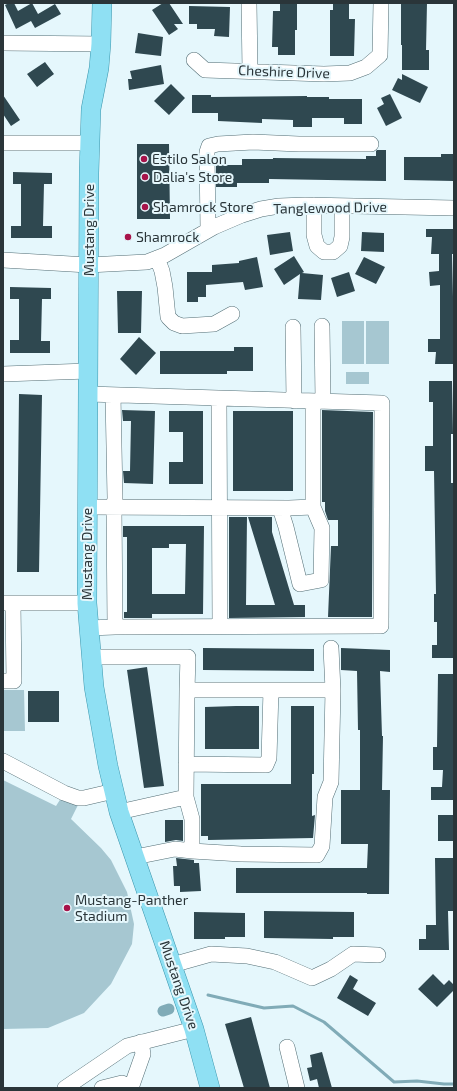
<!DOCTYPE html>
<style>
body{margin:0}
#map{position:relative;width:457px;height:1091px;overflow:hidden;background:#e5f7fc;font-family:"Exo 2",sans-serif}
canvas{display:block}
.frame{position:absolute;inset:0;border:4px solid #2a3539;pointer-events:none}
</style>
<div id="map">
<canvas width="457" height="1091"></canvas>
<div class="frame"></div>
</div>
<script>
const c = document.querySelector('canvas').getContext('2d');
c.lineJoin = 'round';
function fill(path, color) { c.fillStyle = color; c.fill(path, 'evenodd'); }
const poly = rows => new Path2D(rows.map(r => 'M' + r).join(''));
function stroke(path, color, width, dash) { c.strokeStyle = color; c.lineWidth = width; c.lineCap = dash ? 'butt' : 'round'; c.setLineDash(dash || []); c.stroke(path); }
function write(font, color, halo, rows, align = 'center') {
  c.font = font + ' "Exo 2",sans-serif'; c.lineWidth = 4; c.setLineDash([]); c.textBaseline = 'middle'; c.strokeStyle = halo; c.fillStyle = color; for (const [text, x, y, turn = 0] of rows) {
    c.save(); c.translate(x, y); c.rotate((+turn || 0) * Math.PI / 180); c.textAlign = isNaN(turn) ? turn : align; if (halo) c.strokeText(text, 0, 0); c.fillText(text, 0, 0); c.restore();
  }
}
fill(poly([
 [342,321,364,321,364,364,342,364],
 [366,321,389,321,389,364,366,364],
 [346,372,369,372,369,384,346,384],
 [3,690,24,690,25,731,3,731],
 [3,780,56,806,63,795,78,805,71,819,101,848,111,860,127,892,134,924,132,944,111,984,84,1013,48,1028,3,1029]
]), '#a6c7d1');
stroke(poly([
 [208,995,264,1008,293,1006,324,1022,394,1082,417,1081,444,1084,454,1084]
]), '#80abb7', 3);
stroke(poly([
 [163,1011,169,1009]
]), '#80abb7', 11);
fill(poly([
 [9,3,14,3,18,11,32,3,38,14,55,4,61,14,35,28,31,21,16,29,5,5],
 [163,3,169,3,183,24,174,24,178,29,169,35,152,10],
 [280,3,297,3,297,30,295,30,295,55,278,55,278,47,272,47,273,11,280,11],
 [333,3,349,3,349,19,355,19,354,56,330,56,330,10,333,10],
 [401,3,427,3,426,50,429,50,429,70,402,70,402,45,401,45],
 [189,6,230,7,229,37,214,36,215,29,197,29,197,24,189,24],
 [138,33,163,37,161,56,135,53],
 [45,62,54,74,37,87,27,74],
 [161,65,164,84,129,90,128,79,132,79,130,71],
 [402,74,428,87,420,103,392,90,398,78,402,80],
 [171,84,185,98,169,115,154,101],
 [390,94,402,118,386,126,377,108,384,104,381,98],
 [3,95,20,120,11,126,3,114],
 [192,95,211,95,211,97,307,96,307,97,329,97,329,99,362,99,362,124,344,124,344,118,312,118,312,127,293,127,293,120,262,119,262,123,218,121,218,113,192,113],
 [137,144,169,144,170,219,137,219],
 [377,150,386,150,386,181,269,179,269,183,237,183,237,187,216,187,216,165,242,165,242,159,273,159,273,158,366,159,366,156,376,156,376,151],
 [441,154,453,154,454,181,404,180,404,157,441,157],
 [13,172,52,173,52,184,44,184,43,226,52,226,52,238,11,238,11,226,21,226,21,184,13,184],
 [426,229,454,229,454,254,452,254,453,297,454,297,454,364,435,364,436,352,428,352,428,339,440,339,440,285,430,286,429,272,439,271,439,254,431,254,432,237,426,237],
 [290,232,293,251,270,255,267,235],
 [362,232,384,233,384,252,361,251],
 [294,256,304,272,302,273,323,275,321,300,298,299,300,274,284,285,274,269],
 [257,257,263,287,245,290,243,282,206,285,206,297,198,297,198,302,187,302,187,272,212,272,212,265,239,263,239,261],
 [364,257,385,267,376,284,355,274],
 [349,272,355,291,337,297,331,278],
 [10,287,51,288,51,299,42,299,41,341,50,341,50,353,10,353,10,340,19,340,19,299,10,299],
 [117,291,142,291,141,333,118,333],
 [139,337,156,353,136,375,120,359],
 [234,347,253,347,253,371,227,371,227,374,160,374,160,351,234,351],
 [429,381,452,381,453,434,451,434,451,483,454,483,454,658,432,658,432,645,437,645,437,622,434,622,434,594,436,594,434,471,425,471,425,446,433,446,433,402,429,402],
 [19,394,42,395,39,572,17,572],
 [122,410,155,411,153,484,124,483,123,471,130,471,131,421,123,421],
 [322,410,373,412,372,617,328,617,331,546,338,546,338,520,328,520,325,511,325,502,322,502],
 [169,411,203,411,203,484,169,484,169,462,183,462,183,432,169,432],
 [233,411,293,411,293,491,233,491],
 [229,517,247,517,246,605,275,605,248,517,272,517,272,532,294,605,305,605,305,617,229,618],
 [123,526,204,526,203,614,152,614,152,618,124,618,124,612,127,612,127,537,123,537],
 [169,544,186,544,185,594,152,594,152,548,169,548],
 [203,648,314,649,314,671,203,670],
 [341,648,390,650,390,672,380,671,382,736,383,736,382,790,390,790,389,894,367,894,367,893,236,893,236,868,367,868,368,844,341,844,341,790,360,790,360,730,358,730,357,671,341,670],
 [147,667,164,786,144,788,127,670],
 [438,674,454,674,454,800,431,800,431,787,442,787,443,770,433,770,433,747,437,747],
 [28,691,59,691,59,722,28,722],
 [236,706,259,706,259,749,205,749,205,707],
 [291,706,314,706,314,774,312,774,312,816,315,815,313,838,208,840,208,836,201,836,201,784,291,784],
 [438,815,454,815,454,841,438,841],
 [165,820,183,820,183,841,176,840,165,842],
 [176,858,194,860,194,863,199,863,201,891,180,892,180,886,174,886,173,866,177,866],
 [435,858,454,858,454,911,448,911,449,950,419,950,419,939,426,939,426,925,436,925],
 [264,911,354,912,354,937,333,937,333,939,264,938],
 [194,912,245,913,245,937,225,937,225,939,194,939],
 [433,974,444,985,449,980,454,985,454,990,437,1007,418,989],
 [350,975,358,980,353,989,376,1003,368,1016,337,998],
 [251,1017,270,1088,244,1088,225,1024],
 [322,1052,332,1088,319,1088,317,1079,310,1081,307,1068,312,1067,310,1055]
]), '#2f4850');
const minor = poly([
 [249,3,250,71],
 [3,43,101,44],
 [194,60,205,70,324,74,350,73,366,67,380,55,381,3],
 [3,143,90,143],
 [314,205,314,235,317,246,324,252,333,252,340,246,342,237,342,206],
 [208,230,207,152,209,146,218,144,253,142,299,144,371,144],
 [157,258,162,271,165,287,168,317,174,323,182,326,214,324,232,314],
 [3,260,88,265,147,262,165,255,214,227,242,215,261,209,279,206,305,205,454,208],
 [322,326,323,401],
 [293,327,294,401],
 [3,374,88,371],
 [88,394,382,403,381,626,115,627,88,628],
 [113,395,115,498,114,507,115,627],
 [219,399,220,627],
 [87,507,289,508,313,507,313,402],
 [280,508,286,527,300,584,321,580,322,528,313,507],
 [4,603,87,603],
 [331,648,333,690],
 [91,657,188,657,187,690],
 [3,681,14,681,13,603],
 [3,761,64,793,78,798,84,798,114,791],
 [186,764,266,765,269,758,271,690],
 [119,812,186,797],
 [135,857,175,849,192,851,241,854,317,855,322,846,325,797,331,782,333,690,187,690,186,797,192,819,192,851],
 [172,965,211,954,247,956,275,962,312,978,331,969,353,954,378,955],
 [287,1047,297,1088],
 [65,1088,127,1046,194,1029],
 [102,1088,122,1083,131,1087],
 [131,1088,143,1054,141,1042]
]);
const major = poly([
 [102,3,101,44,99,68,91,109,89,173,87,603,94,687,108,766,119,812,194,1029,210,1088]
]);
stroke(minor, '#536e75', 16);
stroke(major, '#3b96ad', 20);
stroke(minor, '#fff', 15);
stroke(major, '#8fe0f3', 19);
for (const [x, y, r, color] of [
 [144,159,4,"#a7134a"],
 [145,177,4,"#a7134a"],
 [145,207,4,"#a7134a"],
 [128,237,4,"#a7134a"],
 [67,908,4,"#a7134a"]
]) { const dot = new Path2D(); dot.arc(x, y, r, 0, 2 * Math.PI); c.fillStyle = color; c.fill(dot); stroke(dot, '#e5f7fc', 1.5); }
write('14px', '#2a3539', '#e5f7fc', [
 ["Cheshire Drive",284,72,2],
 ["Tanglewood Drive",330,208,-1],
 ["Mustang Drive",89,230,-90],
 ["Mustang Drive",87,554,-90],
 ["Mustang Drive",179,985,71]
]);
write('14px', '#2a3539', '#e5f7fc', [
 ["Estilo Salon",152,159],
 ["Dalia's Store",153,177],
 ["Shamrock Store",153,207],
 ["Shamrock",136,237],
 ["Mustang-Panther",75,900],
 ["Stadium",75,916]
], 'left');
</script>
